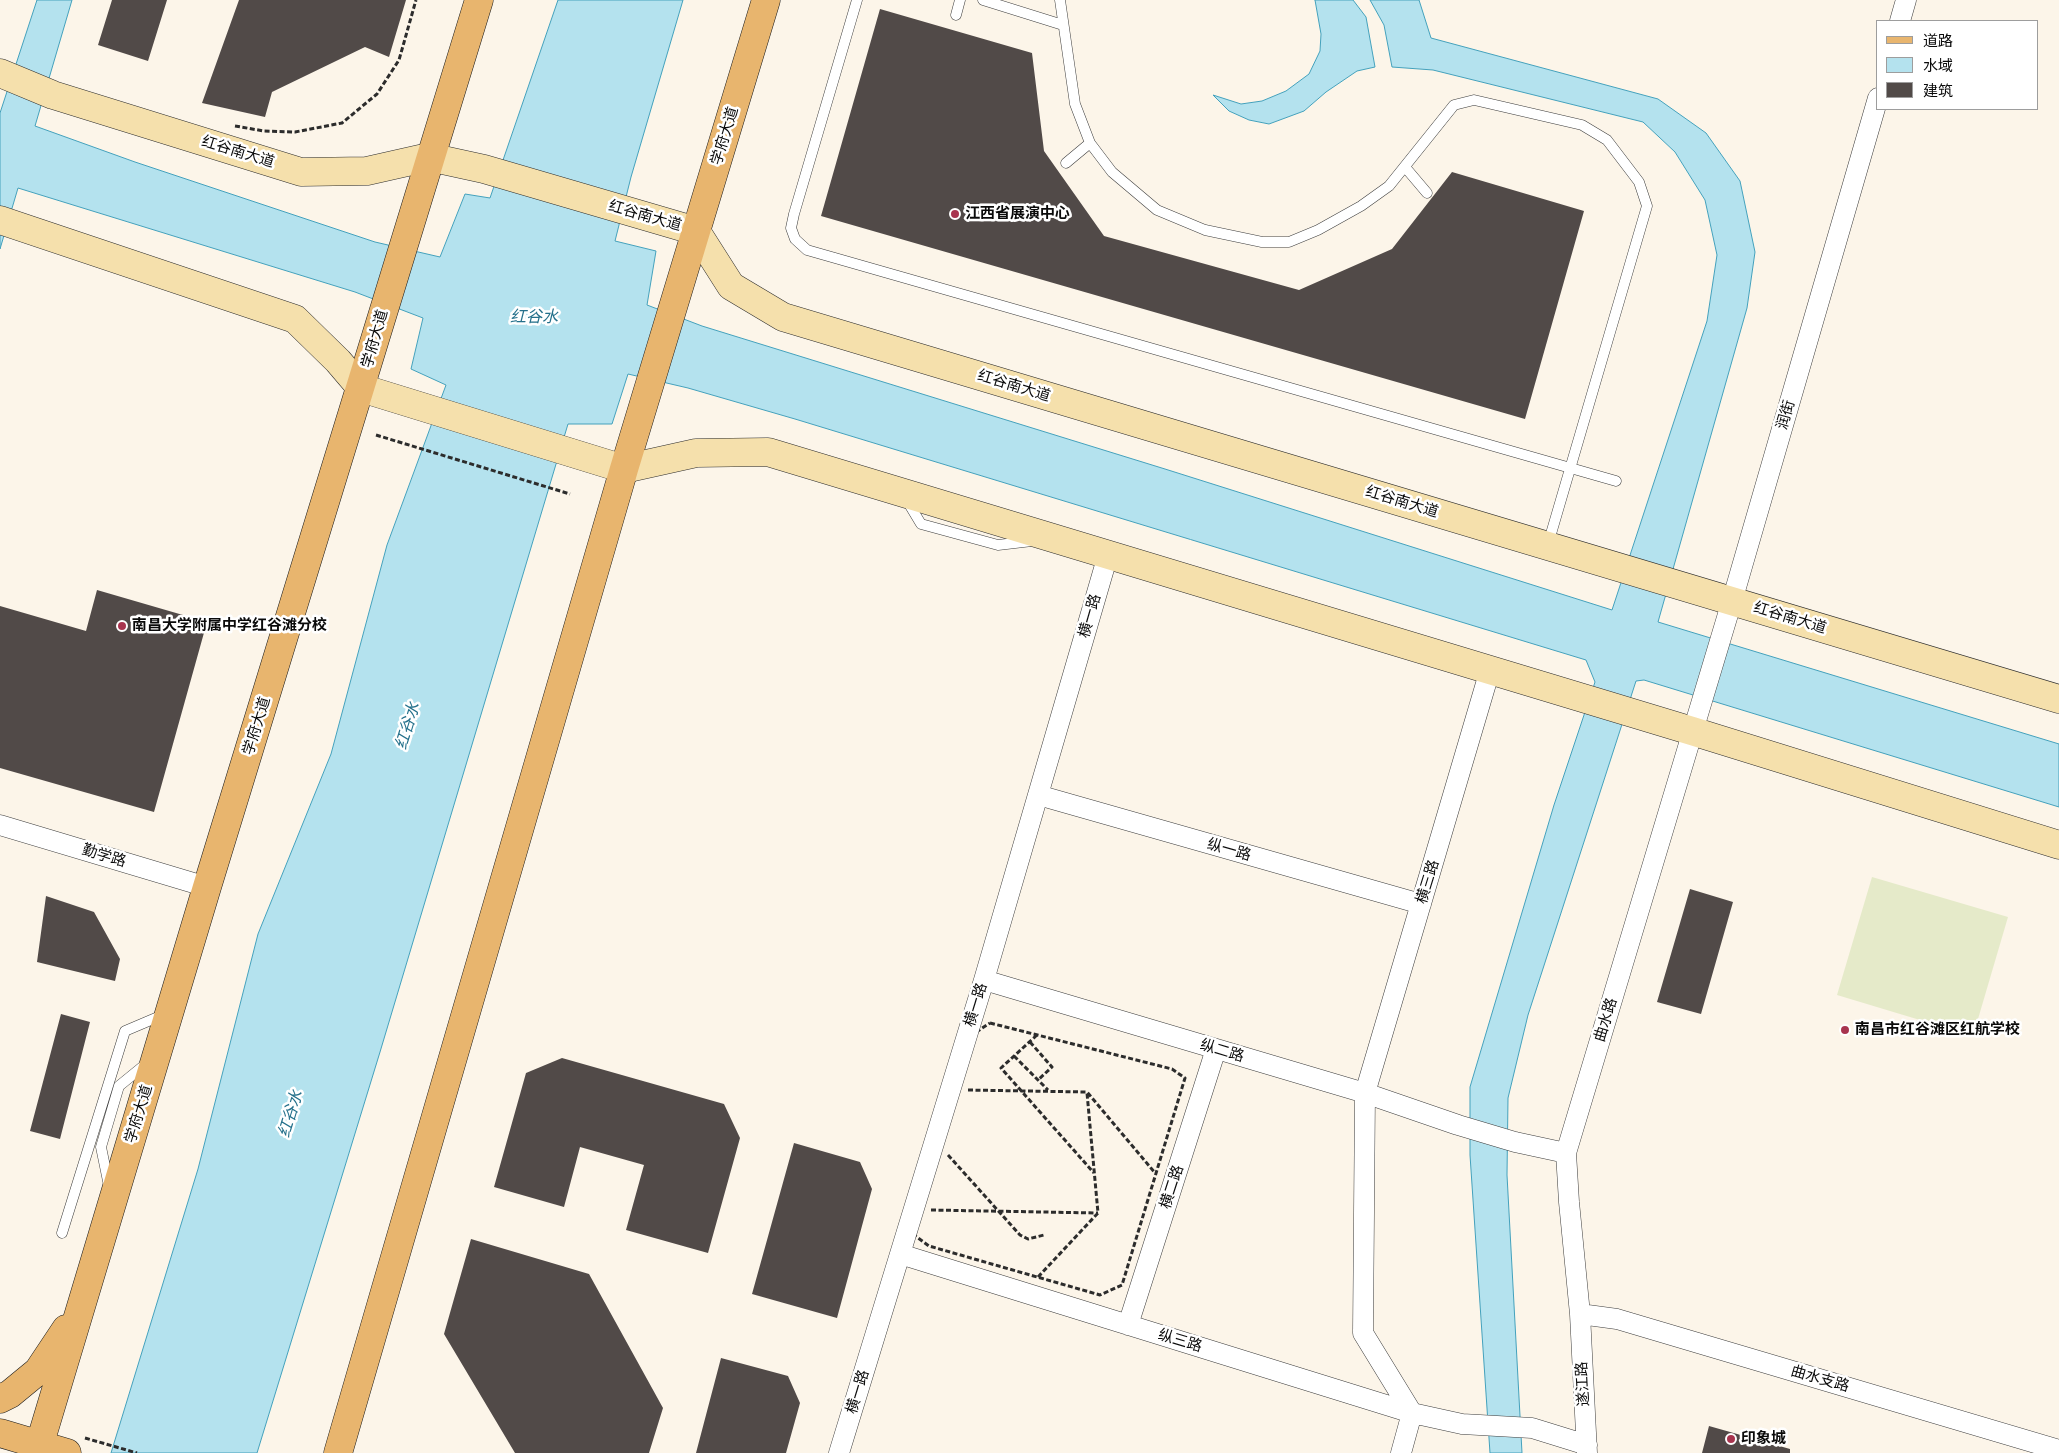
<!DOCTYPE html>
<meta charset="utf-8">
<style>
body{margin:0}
#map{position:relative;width:2059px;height:1453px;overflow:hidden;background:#fcf5e9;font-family:"IBM Plex Serif","Noto Sans SC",serif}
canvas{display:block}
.legend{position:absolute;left:1876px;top:20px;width:162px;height:90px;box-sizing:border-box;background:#fff;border:1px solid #9d9d9d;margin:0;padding:6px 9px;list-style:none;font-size:15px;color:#0a0a0a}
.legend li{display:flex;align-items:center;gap:10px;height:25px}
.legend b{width:25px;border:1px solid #9d9d9d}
</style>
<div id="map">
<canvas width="2059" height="1453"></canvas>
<ul class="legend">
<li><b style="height:6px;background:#e8b56e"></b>道路</li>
<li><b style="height:14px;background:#b4e2ee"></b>水域</li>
<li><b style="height:14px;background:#514a48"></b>建筑</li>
</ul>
</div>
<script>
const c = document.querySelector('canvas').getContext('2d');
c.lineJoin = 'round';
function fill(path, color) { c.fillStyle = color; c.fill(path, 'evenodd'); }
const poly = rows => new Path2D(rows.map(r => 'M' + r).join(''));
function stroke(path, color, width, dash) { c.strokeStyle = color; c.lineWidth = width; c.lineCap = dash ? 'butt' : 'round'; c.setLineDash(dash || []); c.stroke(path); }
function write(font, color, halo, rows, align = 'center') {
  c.font = font + ' "IBM Plex Serif","Noto Sans SC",serif'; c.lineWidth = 5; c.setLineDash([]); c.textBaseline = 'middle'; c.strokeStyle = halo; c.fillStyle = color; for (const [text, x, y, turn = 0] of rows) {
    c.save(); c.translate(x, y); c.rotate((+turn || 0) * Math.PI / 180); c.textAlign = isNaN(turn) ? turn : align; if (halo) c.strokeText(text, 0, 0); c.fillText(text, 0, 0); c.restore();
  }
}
fill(poly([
 [1872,877,2008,917,1973,1036,1837,995]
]), '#e5eac9');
const water = poly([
 [37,0,72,0,35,126,135,162,375,242,440,257,465,194,490,198,558,0,683,0,631,177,615,241,656,251,647,305,702,326,1165,469,1612,610,1707,321,1717,255,1705,200,1675,152,1643,122,1433,70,1392,67,1384,25,1370,0,1419,0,1431,38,1658,99,1706,133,1740,181,1755,252,1747,308,1658,622,2059,744,2059,807,1644,680,1636,681,1528,1015,1508,1098,1507,1175,1522,1453,1490,1453,1470,1155,1470,1087,1554,805,1595,682,1586,660,795,419,688,388,628,374,612,424,568,424,380,1052,257,1453,111,1453,198,1169,258,934,331,754,387,545,446,385,411,369,423,318,355,292,18,188,0,249,0,113,37,0],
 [1315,0,1353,0,1366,17,1375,67,1357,71,1326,92,1304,111,1269,124,1249,120,1229,111,1213,95,1241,104,1262,101,1286,91,1309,74,1320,51,1321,34,1315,0]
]);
fill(water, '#b4e2ee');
stroke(water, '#44a1bc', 1);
fill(poly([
 [112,0,167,0,148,61,98,45],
 [239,0,406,0,389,57,365,47,272,92,265,117,202,103],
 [880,9,1032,53,1044,151,1104,236,1299,290,1392,249,1452,172,1584,211,1525,419,821,216],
 [97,590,207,622,154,812,0,768,0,606,86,631],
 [1690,889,1733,902,1701,1014,1657,1002],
 [46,896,94,912,120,959,115,981,37,962],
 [61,1014,90,1022,60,1139,30,1131],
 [562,1058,724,1104,740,1138,708,1253,626,1230,644,1165,580,1147,564,1207,494,1187,526,1073],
 [794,1143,860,1162,872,1189,837,1318,752,1294],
 [471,1239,589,1274,663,1408,649,1453,515,1453,444,1334],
 [721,1358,788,1376,800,1403,786,1453,696,1453],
 [1709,1426,1790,1449,1790,1453,1702,1453]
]), '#514a48');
const lane = poly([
 [857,0,794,214,791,228,795,239,807,250,1616,481],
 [983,0,1063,25],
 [1060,0,1075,104,1090,143,1112,172,1157,210,1205,230,1262,242,1289,242,1318,230,1361,206,1389,186,1454,105,1474,100,1582,125,1607,140,1639,182,1647,206,1548,544],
 [956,15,960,0],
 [1066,163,1090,143],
 [1405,167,1427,193],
 [906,499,921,524,998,545,1032,541],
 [109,1186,101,1147,119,1086,146,1064],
 [62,1233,125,1031,165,1014]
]);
const street = poly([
 [1900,21,1906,0],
 [1038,795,1421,904],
 [0,825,207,887],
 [984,980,1365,1093,1458,1125,1515,1142,1566,1153],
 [900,1254,1412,1413,1462,1424,1532,1428,1587,1445],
 [1580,1314,1617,1319,2059,1450],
 [1128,1325,1216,1049],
 [839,1453,984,980,1108,555],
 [1401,1453,1412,1413,1363,1333,1365,1093,1490,670],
 [1587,1453,1580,1314,1569,1202,1566,1153,1732,601,1878,98]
]);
const secondary = poly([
 [0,73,53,95,301,172,367,171,429,157,484,169,696,231,731,286,783,317,2059,699],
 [0,220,295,319,338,361,361,388,624,469,696,453,768,452,1692,731,2059,845]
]);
const primary = poly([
 [0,1399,10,1394,38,1371,66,1329],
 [0,1433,67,1453],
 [37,1453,207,887,479,0],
 [338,1453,624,469,766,0]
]);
stroke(lane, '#3d3d3d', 11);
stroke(street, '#3d3d3d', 21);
stroke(secondary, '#2c2c2c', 29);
stroke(primary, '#1b1b1b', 29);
stroke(poly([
 [235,126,264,131,295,132,342,123,377,94,399,60,416,0],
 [376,435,570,494],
 [990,1023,1172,1069,1185,1078,1122,1285,1100,1295,929,1246,914,1235,913,1229,918,1210,970,1036,990,1023],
 [1037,1035,1001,1068,1094,1173],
 [1030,1042,1052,1067,1038,1080],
 [1014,1056,1048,1090],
 [968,1090,1087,1092,1156,1174],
 [948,1155,1020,1235,1028,1239,1044,1235],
 [931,1210,1098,1213],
 [1038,1277,1098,1213,1087,1093],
 [85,1438,137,1453]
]), '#2c2c2c', 3, [5, 2.5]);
stroke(lane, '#fff', 10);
stroke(street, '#fff', 20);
stroke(secondary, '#f5e0ac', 28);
stroke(primary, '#e8b56e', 28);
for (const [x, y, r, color] of [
 [955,214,5,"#a8344e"],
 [122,626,5,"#a8344e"],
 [1845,1030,5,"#a8344e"],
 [1731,1439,5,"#a8344e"]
]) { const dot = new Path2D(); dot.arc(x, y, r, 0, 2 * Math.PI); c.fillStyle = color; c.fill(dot); stroke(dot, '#fff', 2); }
write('15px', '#0a0a0a', '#fff', [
 ["学府大道",725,136,-73],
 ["红谷南大道",238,152,17],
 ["红谷南大道",645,216,16],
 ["学府大道",375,339,-74],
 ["红谷南大道",1014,386,17],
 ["润街",1786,415,-74],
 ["红谷南大道",1402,502,17],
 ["横一路",1090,616,-74],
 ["红谷南大道",1790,618,17],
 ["学府大道",257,726,-73],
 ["纵一路",1229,850,16],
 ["勤学路",104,856,17],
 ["横三路",1428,882,-73],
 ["横一路",976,1005,-73],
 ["曲水路",1606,1020,-73],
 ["纵二路",1222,1051,17],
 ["学府大道",139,1114,-73],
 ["横二路",1172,1187,-72],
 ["纵三路",1180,1341,17],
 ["曲水支路",1820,1379,16],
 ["遂江路",1583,1384,-93],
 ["横一路",858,1392,-73]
]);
write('bold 15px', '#0a0a0a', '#fff', [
 ["江西省展演中心",965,214],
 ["南昌大学附属中学红谷滩分校",132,626],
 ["南昌市红谷滩区红航学校",1855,1030],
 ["印象城",1741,1439]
], 'left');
write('italic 16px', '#24708b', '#fff', [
 ["红谷水",534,317],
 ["红谷水",408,726,-73],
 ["红谷水",291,1114,-73]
]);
</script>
